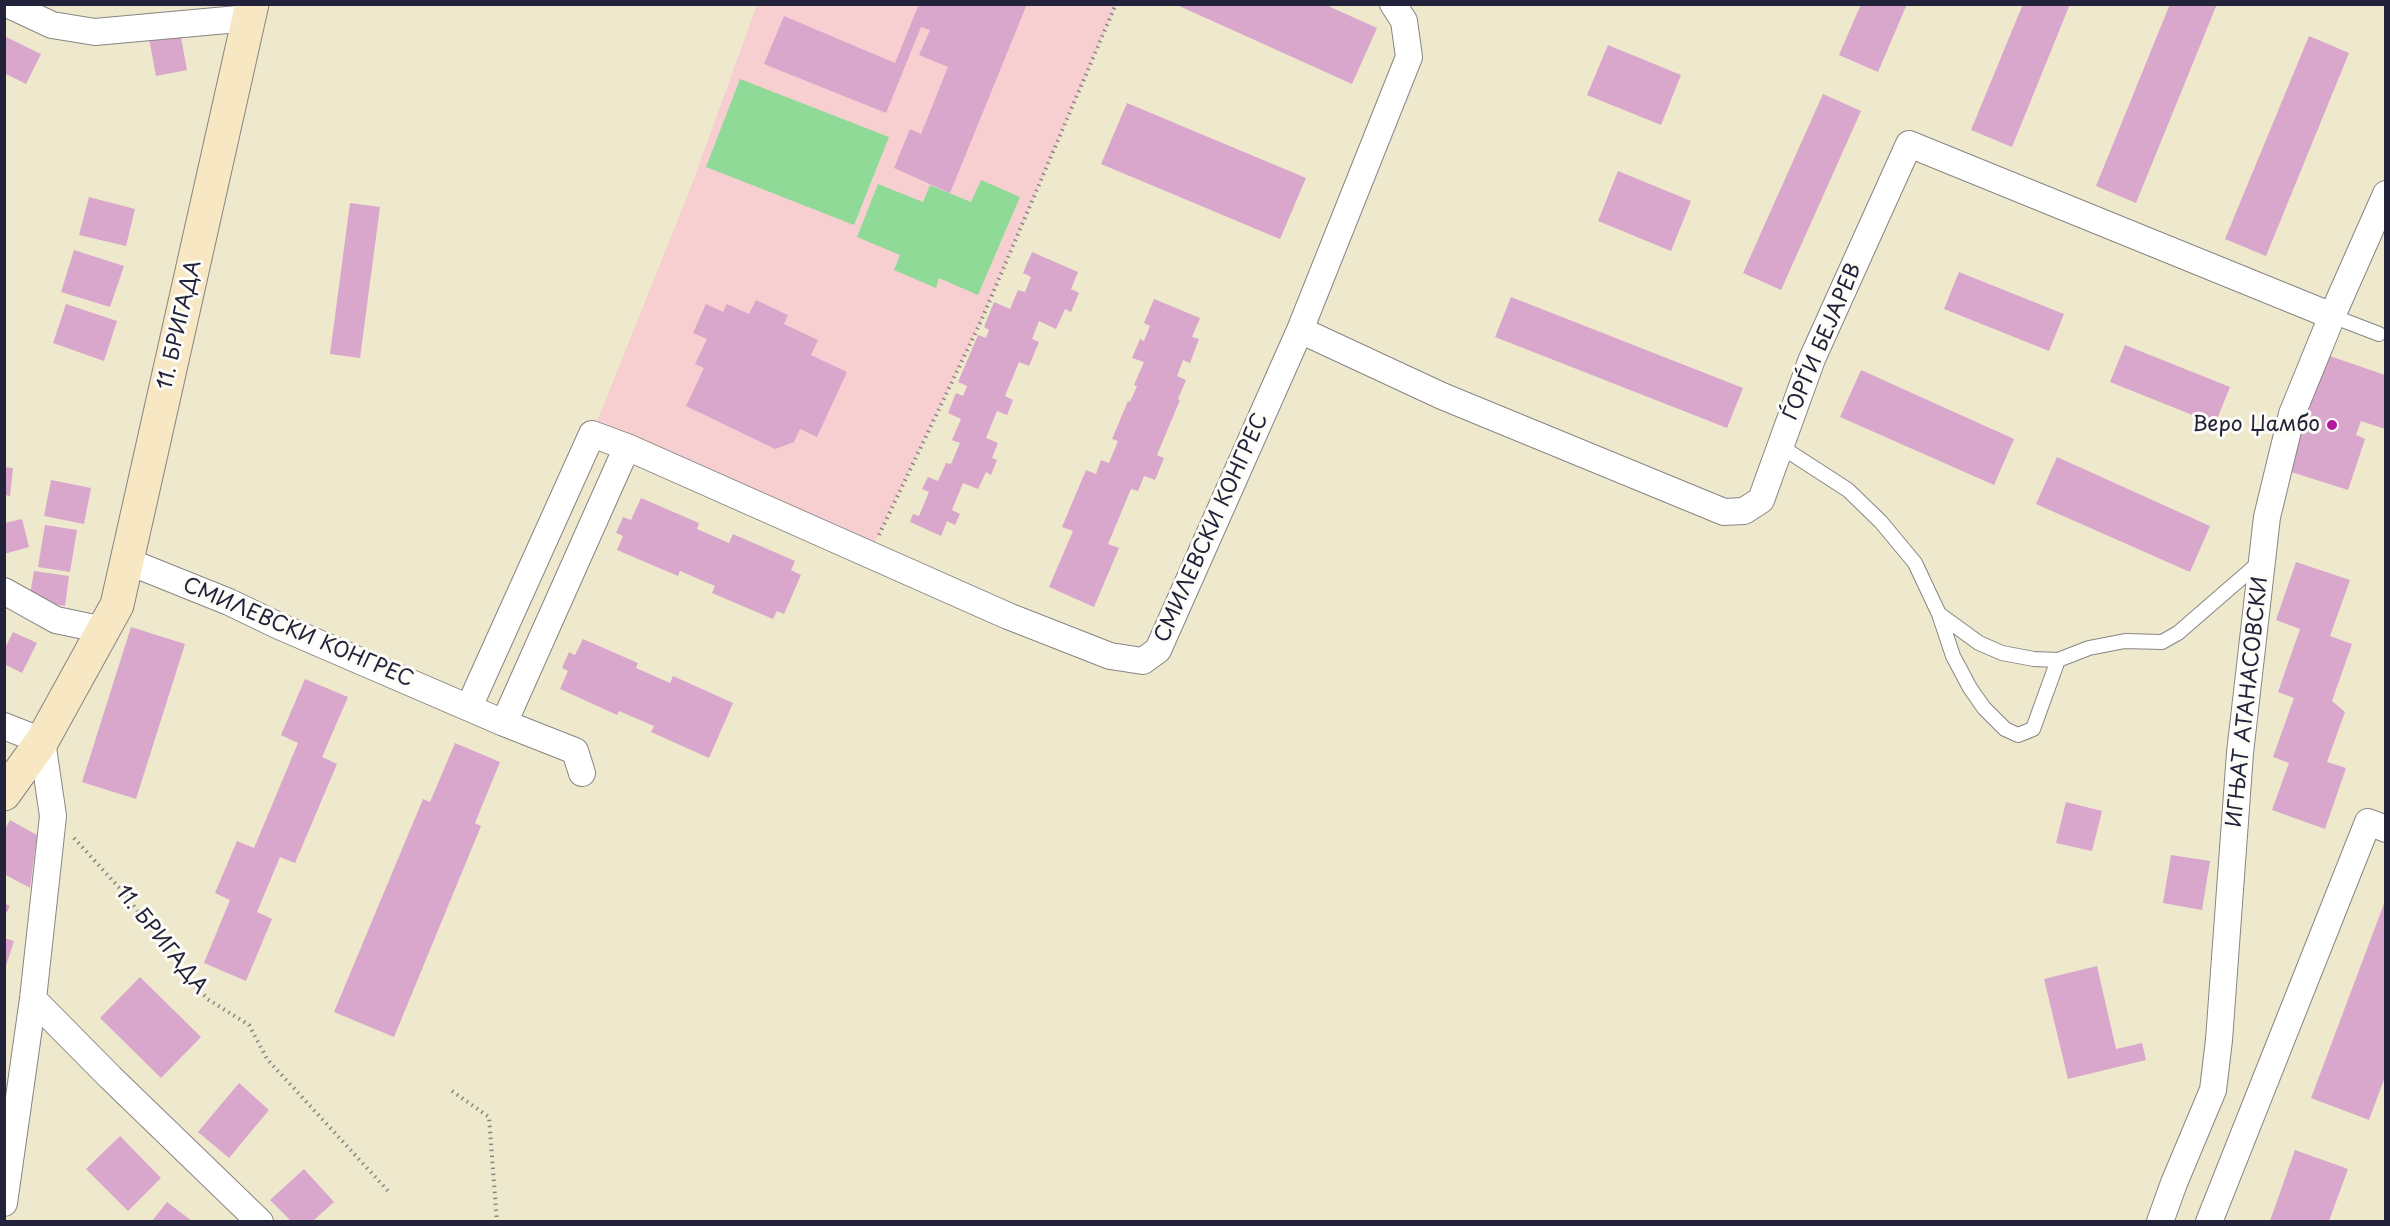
<!DOCTYPE html>
<meta charset="utf-8">
<style>
body{margin:0}
#map{position:relative;width:2390px;height:1226px;overflow:hidden;background:#eee8cd;font-family:"Playpen Sans",sans-serif}
canvas{display:block}
.frame{position:absolute;inset:0;border:6px solid #22223b;pointer-events:none}
</style>
<div id="map">
<canvas width="2390" height="1226"></canvas>
<div class="frame"></div>
</div>
<script>
const c = document.querySelector('canvas').getContext('2d');
c.lineJoin = 'round';
function fill(path, color) { c.fillStyle = color; c.fill(path, 'evenodd'); }
const poly = rows => new Path2D(rows.map(r => 'M' + r).join(''));
function stroke(path, color, width, dash) { c.strokeStyle = color; c.lineWidth = width; c.lineCap = dash ? 'butt' : 'round'; c.setLineDash(dash || []); c.stroke(path); }
function write(font, color, halo, rows, align = 'center') {
  c.font = font + ' "Playpen Sans",sans-serif'; c.lineWidth = 6; c.setLineDash([]); c.textBaseline = 'middle'; c.strokeStyle = halo; c.fillStyle = color; for (const [text, x, y, turn = 0] of rows) {
    c.save(); c.translate(x, y); c.rotate((+turn || 0) * Math.PI / 180); c.textAlign = isNaN(turn) ? turn : align; if (halo) c.strokeText(text, 0, 0); c.fillText(text, 0, 0); c.restore();
  }
}
fill(poly([
 [757,5,1116,5,981,321,869,555,592,434,689,192]
]), '#f7cfd1');
fill(poly([
 [740,79,889,137,854,225,706,167],
 [981,180,1020,197,978,295,939,278,936,288,894,270,900,255,857,237,878,184,923,202,930,185,971,202]
]), '#8fda97');
fill(poly([
 [919,4,1027,4,950,193,894,168,910,129,921,134,948,67,919,55,930,30,921,27,886,113,764,64,784,16,895,63],
 [1861,4,1907,4,1878,72,1839,55],
 [2023,4,2070,4,2012,147,1971,130],
 [2170,4,2217,4,2136,203,2096,186],
 [1177,5,1326,5,1377,28,1352,84],
 [180,32,187,70,156,76,149,38],
 [4,36,41,54,26,84,4,73],
 [2309,36,2349,53,2266,256,2225,239],
 [1608,45,1681,75,1661,125,1587,95],
 [1823,94,1861,111,1781,290,1743,273],
 [1127,103,1306,178,1280,239,1101,164],
 [1618,171,1691,201,1671,251,1598,221],
 [89,197,135,209,126,246,79,235],
 [350,203,380,207,360,358,330,354],
 [74,250,124,266,110,307,61,292],
 [1032,252,1078,272,1071,289,1079,293,1071,312,1065,309,1056,329,1039,321,1032,339,1039,342,1029,366,1019,362,1005,396,1013,400,1007,415,997,411,986,438,998,443,992,458,997,460,991,475,986,472,978,489,963,483,952,510,960,514,955,525,947,521,941,536,910,522,913,514,919,516,929,492,922,489,928,477,938,481,946,463,951,464,960,443,952,440,961,419,948,413,956,393,963,396,967,386,958,382,978,335,986,338,989,330,984,327,994,302,1010,309,1018,290,1025,292,1031,277,1023,273],
 [1959,272,2064,314,2049,351,1944,309],
 [1511,297,1743,388,1727,428,1495,337],
 [1154,299,1200,318,1192,337,1199,339,1190,363,1183,360,1177,376,1186,380,1178,399,1180,400,1157,455,1164,458,1155,480,1144,476,1138,491,1131,489,1108,544,1119,548,1094,607,1049,587,1073,531,1062,527,1086,470,1096,474,1101,460,1109,463,1118,441,1112,439,1128,401,1130,402,1137,386,1134,385,1144,362,1132,358,1140,339,1144,341,1150,326,1144,323],
 [756,300,788,315,784,324,818,340,811,355,847,372,817,437,800,429,794,442,775,449,686,406,704,368,695,364,707,339,693,333,706,304,723,312,727,304,749,314],
 [66,304,117,321,104,361,53,343],
 [2125,345,2230,387,2215,424,2110,382],
 [2327,355,2385,375,2385,429,2361,421,2356,435,2365,439,2348,490,2288,471],
 [1861,370,2014,439,1994,485,1840,417],
 [2057,457,2210,526,2190,572,2036,504],
 [4,467,13,468,10,496,4,495],
 [51,480,91,488,84,524,44,516],
 [641,498,699,523,697,529,729,543,733,534,795,561,791,570,801,575,784,614,777,611,773,619,712,593,715,586,680,571,678,576,617,550,623,536,616,533,623,517,631,520],
 [22,519,29,547,4,554,4,523],
 [45,525,77,530,70,572,38,567],
 [2296,562,2350,580,2330,636,2352,644,2332,701,2345,712,2327,762,2346,768,2325,829,2272,810,2289,763,2273,757,2294,698,2278,692,2300,629,2276,620],
 [34,571,69,576,65,606,29,600],
 [131,627,185,644,136,799,82,782],
 [13,632,37,643,22,673,4,664,4,650],
 [583,639,638,663,636,668,670,683,673,676,733,703,709,758,651,732,654,726,619,711,617,715,560,689,568,671,562,668,569,652,575,655],
 [305,679,348,697,322,757,337,764,295,863,280,857,257,912,272,919,246,981,204,963,230,900,215,893,237,841,254,848,298,743,281,735],
 [455,743,500,762,475,823,481,826,394,1037,334,1012,423,799,430,802],
 [2066,802,2102,811,2092,851,2056,843],
 [10,820,37,835,30,888,4,874,4,831],
 [2171,855,2210,861,2202,910,2163,903],
 [2385,901,2385,1077,2369,1120,2311,1098],
 [4,903,10,906,4,917],
 [4,938,14,941,6,966,4,965],
 [2097,966,2116,1049,2142,1043,2146,1060,2068,1079,2044,979],
 [140,977,201,1037,161,1078,100,1018],
 [239,1083,269,1110,229,1158,198,1132],
 [120,1136,161,1178,128,1211,86,1169],
 [2295,1150,2348,1169,2329,1221,2270,1221],
 [304,1169,334,1202,313,1221,291,1221,270,1200],
 [167,1202,192,1221,152,1221]
]), '#d9a7cc');
const service = poly([
 [2332,316,2379,334],
 [1780,446,1848,490,1881,522,1915,563,1939,614,1979,643,2002,653,2034,659,2058,660,2089,648,2125,641,2162,642,2178,633,2261,561],
 [1939,614,1953,656,1970,688,1984,708,2005,729,2018,735,2033,729,2058,660]
]);
const minor = poly([
 [7,4,52,25,95,32,249,18],
 [1300,330,1442,396,1724,512,1744,511,1761,500,1812,359,1909,144,2332,316],
 [127,561,229,602,279,626,504,723,575,751,582,773],
 [4,591,56,620,104,630],
 [469,707,592,434,627,447,1008,616,1110,656,1143,661,1158,650,1300,330,1409,57,1404,21,1393,4],
 [504,723,627,447],
 [4,726,42,741,53,816,33,999,4,1203],
 [33,999,110,1077,260,1222],
 [2160,1222,2174,1183,2213,1090,2219,1040,2240,753,2267,517,2292,414,2332,316,2386,194],
 [2209,1222,2368,822,2386,829]
]);
const secondary = poly([
 [4,794,42,741,117,605,252,4]
]);
stroke(service, '#888584', 16);
stroke(minor, '#888584', 28);
stroke(secondary, '#888584', 35);
stroke(poly([
 [879,535,981,321,1116,4],
 [74,838,123,892,196,987,209,1000,249,1025,267,1059,390,1193],
 [452,1091,489,1117,497,1222]
]), '#888584', 4, [1.5, 4.5]);
stroke(service, '#fff', 14);
stroke(minor, '#fff', 26);
stroke(secondary, '#f8e7c3', 33);
for (const [x, y, r, color] of [
 [2332,425,6,"#b5179e"]
]) { const dot = new Path2D(); dot.arc(x, y, r, 0, 2 * Math.PI); c.fillStyle = color; c.fill(dot); stroke(dot, '#fdfcf7', 2); }
write('21px', '#22223b', '#fdfcf7', [
 ["11. БРИГАДА",180,325,-77],
 ["ЃОРЃИ БЕЈАРЕВ",1823,342,-67],
 ["СМИЛЕВСКИ КОНГРЕС",1212,528,-66],
 ["СМИЛЕВСКИ КОНГРЕС",298,633,23],
 ["ИГЊАТ АТАНАСОВСКИ",2248,702,-84],
 ["11. БРИГАДА",161,940,51]
]);
write('21px', '#22223b', '#fdfcf7', [
 ["Веро Џамбо",2320,425]
], 'right');
</script>
